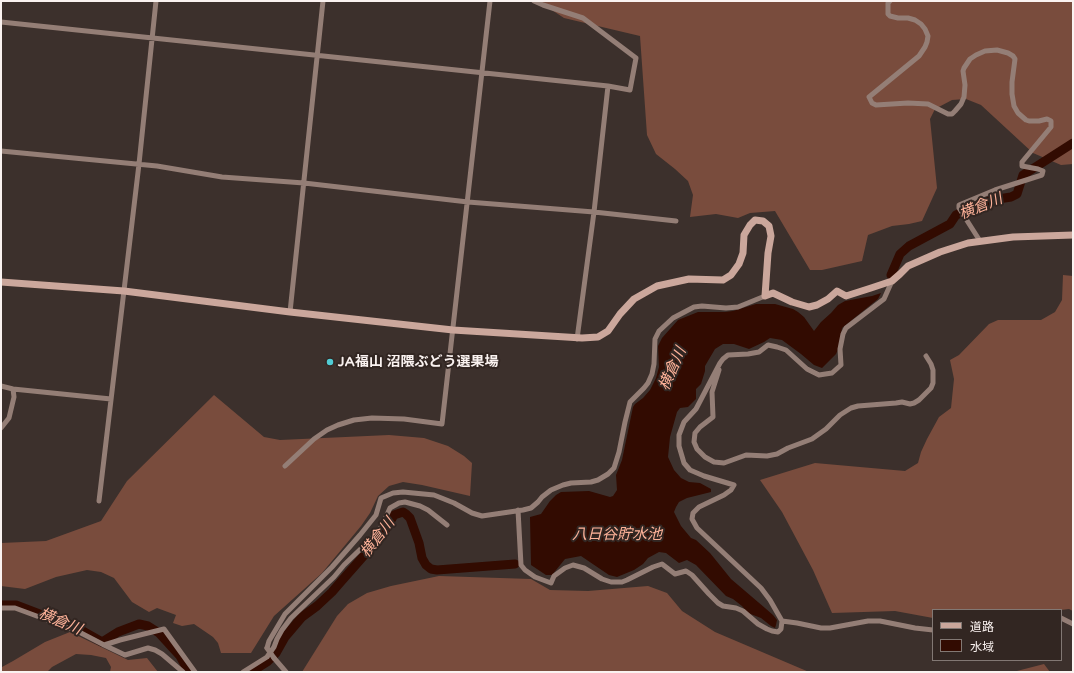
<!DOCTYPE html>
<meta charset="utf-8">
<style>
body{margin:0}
#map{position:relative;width:1074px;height:673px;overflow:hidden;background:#3c302c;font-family:"Varela Round","Noto Sans JP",sans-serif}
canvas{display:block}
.frame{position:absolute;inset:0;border:2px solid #faf2f0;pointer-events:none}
.legend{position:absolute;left:932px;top:609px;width:130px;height:52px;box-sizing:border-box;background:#322622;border:1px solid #827874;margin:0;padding:5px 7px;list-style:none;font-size:12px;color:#faf2f0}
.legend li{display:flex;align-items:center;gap:8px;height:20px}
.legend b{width:20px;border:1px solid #827874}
</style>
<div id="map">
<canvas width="1074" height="673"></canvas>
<div class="frame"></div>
<ul class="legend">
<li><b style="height:5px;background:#cba79c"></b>道路</li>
<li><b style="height:11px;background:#320b01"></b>水域</li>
</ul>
</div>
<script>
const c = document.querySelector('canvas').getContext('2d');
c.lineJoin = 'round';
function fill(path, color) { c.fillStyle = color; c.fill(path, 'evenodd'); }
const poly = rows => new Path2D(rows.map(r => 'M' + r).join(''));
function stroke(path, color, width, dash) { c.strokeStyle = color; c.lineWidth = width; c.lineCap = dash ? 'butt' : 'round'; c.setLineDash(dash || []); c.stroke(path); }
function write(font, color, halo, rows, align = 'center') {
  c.font = font + ' "Varela Round","Noto Sans JP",sans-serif'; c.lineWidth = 4; c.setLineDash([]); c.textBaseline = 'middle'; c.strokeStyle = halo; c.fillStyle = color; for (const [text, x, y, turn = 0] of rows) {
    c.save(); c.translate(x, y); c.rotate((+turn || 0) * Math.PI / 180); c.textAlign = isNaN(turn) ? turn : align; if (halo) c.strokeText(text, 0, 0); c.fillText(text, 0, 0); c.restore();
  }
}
fill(poly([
 [538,1,1073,1,1073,164,1061,165,1033,153,981,105,966,99,952,100,935,109,930,119,937,188,922,221,909,224,892,226,868,235,862,261,822,270,810,270,775,211,750,213,738,218,716,214,690,217,693,195,688,181,675,169,656,154,647,135,640,36,564,18],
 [1063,275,1073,276,1073,611,1069,609,1061,610,933,610,933,618,895,611,832,613,813,570,782,512,760,480,815,463,905,471,918,463,921,452,927,439,939,417,951,408,954,379,950,360,959,355,989,324,998,320,1041,320,1055,312,1062,300],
 [214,395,264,437,280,440,389,435,424,438,448,446,464,456,472,463,470,496,422,485,403,482,389,486,378,496,370,513,361,526,322,573,274,616,251,653,221,653,218,643,213,637,194,624,182,626,173,623,176,615,157,608,149,612,132,602,114,578,101,572,87,570,56,577,25,589,1,586,1,543,46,541,101,521,127,481],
 [439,576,531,579,550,590,588,591,648,586,667,593,682,611,715,632,809,672,302,672,337,616,348,604,367,593,391,586],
 [70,632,128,660,147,658,158,672,110,672,111,667,106,658,91,655,76,654,52,667,47,672,1,672,1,666,2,667,13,661,45,642],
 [1044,664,1050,672,1013,672]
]), '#794c3d');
fill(poly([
 [881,293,878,299,842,328,839,347,836,354,822,368,814,365,801,354,782,340,770,338,764,342,749,349,734,344,723,344,715,349,705,366,705,371,701,384,696,389,696,399,688,407,680,408,677,412,670,437,668,457,674,470,681,478,689,482,700,483,711,489,711,492,687,498,679,502,676,507,674,512,681,526,691,538,696,540,710,553,731,579,765,608,773,615,777,620,776,625,775,628,771,626,761,618,748,613,742,606,733,599,726,596,696,565,687,560,679,563,666,553,659,552,648,558,643,564,634,570,617,577,609,575,581,556,565,559,552,575,546,575,531,565,530,517,541,514,550,501,556,495,561,492,589,491,610,497,613,496,617,490,616,475,622,460,633,407,635,404,643,398,650,390,656,378,659,367,658,346,662,338,678,320,698,312,725,312,733,311,756,304,775,304,793,309,798,312,804,317,814,331,821,322,831,313,838,305,845,301,872,296]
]), '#320b01');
stroke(poly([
 [891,275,900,254,909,246,950,224,956,215,992,200,1011,197,1017,194,1023,175,1073,143],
 [1,605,16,605,50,618,72,625,102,642,118,632,139,624,148,626,159,633,180,656,189,672],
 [251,672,267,662,276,653,285,637,302,617,317,606,332,592,338,585,383,534,394,515,403,512,406,514,410,518,419,543,422,558,426,565,431,569,437,570,515,564]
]), '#320b01', 9);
stroke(poly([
 [890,1,888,3,888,14,890,16,898,18,908,18,915,20,921,24,925,29,928,36,927,42,925,47,919,56,869,97,872,103,876,105,908,103,928,104,948,114,952,114,955,111,961,104,964,97,965,85,963,71,964,68,970,59,976,55,985,51,997,50,1008,53,1013,56,1015,59,1012,82,1012,94,1014,106,1018,113,1026,120,1029,121,1039,121,1047,119,1051,121,1051,127,1022,162,1022,166,1038,169,1043,171,1042,175,995,190,959,205,959,208,980,241],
 [1,22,608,86,630,90,636,58,583,18,543,5,534,1],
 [1,151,157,166,222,177,304,183,468,202,594,212,676,221],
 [290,312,323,1],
 [577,339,594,212,608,86],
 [719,370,712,392,713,417,700,427,695,433,694,442,697,449,705,457,714,462,724,463,746,455,767,456,777,454,788,448,812,439,826,429,840,415,851,408,858,406,896,403,902,402,910,404,914,403,919,400,931,388,933,383,933,370,931,364,926,356],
 [1,386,13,389,111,399],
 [1,428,9,418,14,397,13,389],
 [285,466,314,439,327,430,338,425,354,420,372,418,404,419,442,424,490,1],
 [99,501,139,164,156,1],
 [518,510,521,565,525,570,535,577,551,583,554,576,565,568,573,565,584,568,602,579,611,582,622,582,627,580,653,567,662,564,675,574,686,571,692,575,709,594,718,603,723,606,736,608,743,611,758,624,767,629,772,631,778,632,781,629,782,621,770,600,761,588,697,528,692,519,693,513,699,507,724,495,731,490,734,485,704,476,690,470,684,463,679,446,679,435,684,422,696,409,720,363,723,359,728,355,748,354,759,352,768,345,777,347,786,350,807,369,819,375,832,373,841,365,840,349,843,334,846,328,884,299,892,281],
 [1,608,15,608,69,628,81,633,104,645,125,655,148,648,155,650,162,654,183,672],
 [1061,618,1073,624],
 [782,621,797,623,821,628,830,628,868,621,880,621,915,628,933,630],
 [104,645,120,640,164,629,195,672],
 [267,648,269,641,285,614,332,567,360,535,376,515,381,498,393,493,403,492,434,495,454,503,472,513,482,516,523,510,531,508,538,502,542,497,551,490,563,485,571,483,591,482,598,480,608,474,614,468,619,452,625,422,630,402,644,388,648,383,652,374,654,364,655,339,659,331,673,318,694,307,702,306,726,308,738,307,765,296],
 [274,658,286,672],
 [243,672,267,657,274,647,277,639,282,630,291,618,334,577,344,565,372,538,382,526,390,508,399,503,405,502,420,506,428,510,447,525]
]), '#947e76', 5);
stroke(poly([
 [1,282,124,291,290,312,453,330,582,338,598,337,608,331,620,314,634,299,657,286,689,279,723,280,731,275,739,264,743,253,744,235,750,225,755,220,763,221,769,226,771,236,768,253,765,296,773,293,792,302,809,307,817,305,828,299,837,291,846,296,871,288,892,281,900,274,908,266,940,252,968,243,1013,237,1073,235]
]), '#cba79c', 7);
stroke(poly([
 [267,648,274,658]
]), '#947e76', 5);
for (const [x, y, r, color] of [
 [330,362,4,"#51ccd5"]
]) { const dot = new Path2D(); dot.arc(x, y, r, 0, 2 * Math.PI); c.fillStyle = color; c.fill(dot); stroke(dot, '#322622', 1.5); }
write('bold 14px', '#faf2f0', '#322622', [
 ["JA福山 沼隈ぶどう選果場",338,362]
], 'left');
write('italic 15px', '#feb299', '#322622', [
 ["横倉川",981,207,-22],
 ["横倉川",673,369,-66],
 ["八日谷貯水池",617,535],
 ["横倉川",378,538,-52],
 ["横倉川",60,622,23]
]);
</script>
